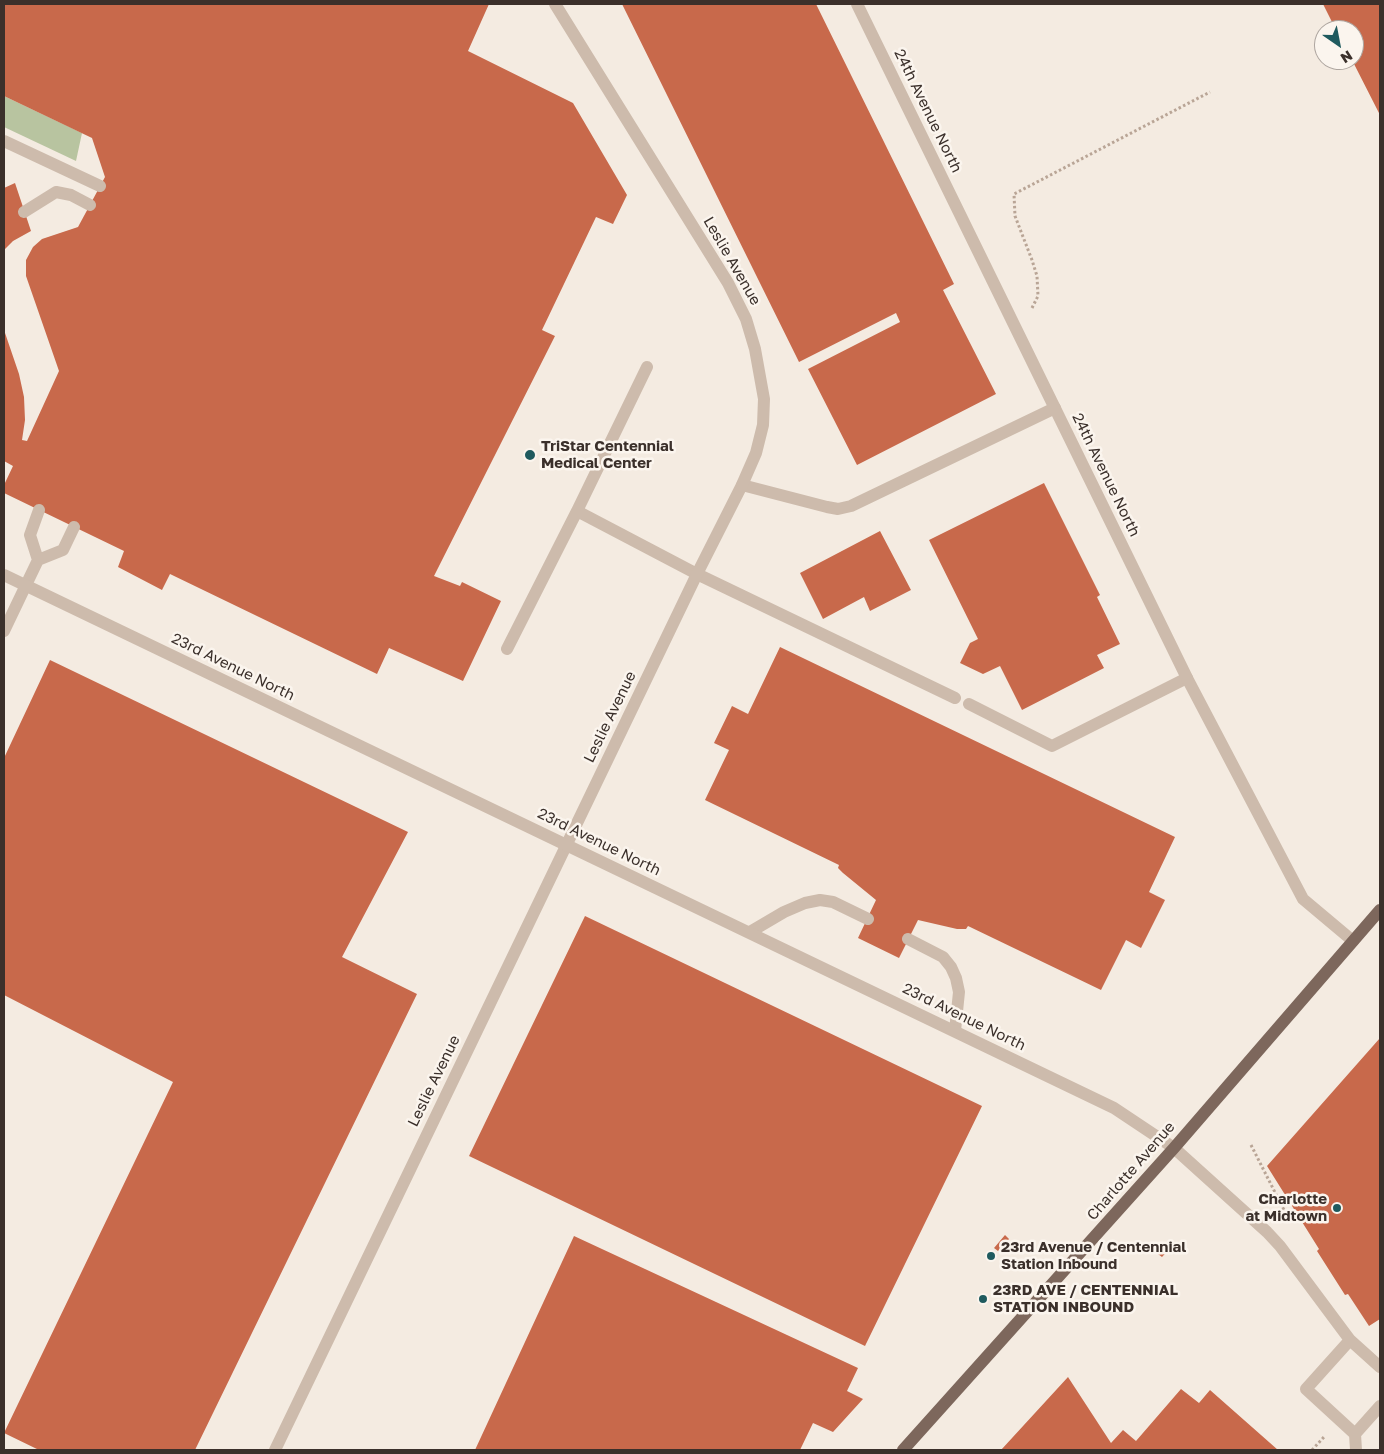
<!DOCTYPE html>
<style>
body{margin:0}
#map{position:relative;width:1384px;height:1454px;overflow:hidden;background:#f4ebe1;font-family:"Golos Text",sans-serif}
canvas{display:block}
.frame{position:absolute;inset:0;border:5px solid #3b302b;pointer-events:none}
.north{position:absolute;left:1314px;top:20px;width:50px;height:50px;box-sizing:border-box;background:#fbf5ee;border:1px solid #aea6a0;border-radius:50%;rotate:147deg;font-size:14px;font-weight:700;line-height:20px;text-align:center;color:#3b302b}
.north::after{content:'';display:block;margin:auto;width:18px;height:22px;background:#1f5a5e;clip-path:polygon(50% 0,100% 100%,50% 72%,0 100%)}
</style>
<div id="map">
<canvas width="1384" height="1454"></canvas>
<div class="frame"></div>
<div class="north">N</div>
</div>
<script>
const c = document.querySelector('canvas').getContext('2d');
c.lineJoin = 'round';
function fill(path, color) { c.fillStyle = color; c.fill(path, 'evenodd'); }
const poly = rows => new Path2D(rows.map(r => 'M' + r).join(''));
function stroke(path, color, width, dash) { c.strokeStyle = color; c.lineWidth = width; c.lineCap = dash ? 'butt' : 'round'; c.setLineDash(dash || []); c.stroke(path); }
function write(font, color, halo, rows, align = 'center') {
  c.font = font + ' "Golos Text",sans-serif'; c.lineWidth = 5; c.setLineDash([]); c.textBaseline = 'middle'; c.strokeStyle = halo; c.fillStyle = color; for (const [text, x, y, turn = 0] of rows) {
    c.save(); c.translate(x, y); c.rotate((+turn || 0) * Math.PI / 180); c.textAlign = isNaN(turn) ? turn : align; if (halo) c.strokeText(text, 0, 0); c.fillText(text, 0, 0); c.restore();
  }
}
fill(poly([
 [4,96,82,133,76,161,4,127]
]), '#b8c4a0');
fill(poly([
 [4,4,489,4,468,51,573,103,627,195,613,224,596,217,542,330,555,336,434,576,460,586,462,582,501,601,463,681,389,648,377,674,170,574,162,590,118,567,124,551,4,493,4,485,13,466,4,461,4,330,19,374,24,397,25,420,22,440,27,441,59,371,26,276,26,260,33,247,42,239,78,227,105,177,92,138,4,96],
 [622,4,816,4,954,284,943,290,996,394,857,465,808,369,900,322,896,313,799,362],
 [1323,4,1380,4,1380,115,1352,60,1354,60,1354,30,1336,30],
 [15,183,31,231,13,241,4,250,4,188],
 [1044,483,1100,595,1097,597,1120,644,1097,655,1104,668,1022,710,1000,666,983,674,960,663,970,643,978,639,929,540],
 [880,531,911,590,870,611,864,597,823,619,800,573],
 [780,647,1175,837,1149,892,1165,900,1141,948,1126,940,1101,990,968,926,966,929,957,929,918,920,899,958,858,938,876,900,843,873,838,868,839,865,705,800,729,750,714,743,732,706,748,714],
 [50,660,408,832,342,957,417,994,195,1450,39,1450,4,1433,173,1082,4,995,4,758],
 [585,916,982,1106,865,1346,469,1156],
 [1380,1038,1380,1319,1369,1326,1348,1294,1345,1295,1317,1251,1319,1249,1267,1166],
 [1005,1235,1009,1239,998,1251,994,1248],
 [574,1236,858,1368,847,1391,863,1399,833,1432,813,1423,800,1450,475,1450],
 [1169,1241,1173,1245,1162,1257,1158,1254],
 [1068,1377,1111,1443,1123,1430,1136,1441,1181,1389,1199,1403,1210,1390,1278,1450,1001,1450]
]), '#c8694b');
stroke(poly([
 [1032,308,1038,296,1037,276,1032,260,1015,216,1014,194,1210,92],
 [1251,1145,1288,1218],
 [1312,1450,1324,1437]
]), '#b9a596', 3, [2.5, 2.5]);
stroke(poly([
 [4,141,100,186],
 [24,212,56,192,71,195,90,205],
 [647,367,577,511,697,574,955,698],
 [742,485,827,507,838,509,851,506,1055,408],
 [38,560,30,535,39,510],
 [26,585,38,560,63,550,74,527],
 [507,649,577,511],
 [969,704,1052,746,1187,678],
 [750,932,784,912,805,903,820,900,833,902,868,919],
 [908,939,943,957,951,967,956,978,959,992,955,1031],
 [1174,1148,1267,1232,1280,1246,1350,1340],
 [1380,1367,1350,1340,1306,1389,1355,1434,1380,1406],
 [1355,1434,1356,1450]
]), '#cdbbac', 12);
stroke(poly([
 [857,4,1187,678,1303,899,1353,941],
 [4,631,26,585],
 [275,1450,697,574,742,485,756,453,763,425,764,399,755,349,746,319,728,283,555,4]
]), '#cdbbac', 12);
stroke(poly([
 [4,575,1114,1108,1174,1148]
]), '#cdbbac', 12);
stroke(poly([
 [903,1450,1174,1148,1380,910]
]), '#7d675c', 12);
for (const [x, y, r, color] of [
 [530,455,6,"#1f5a5e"],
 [1337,1208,5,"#1f5a5e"],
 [991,1256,5,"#1f5a5e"],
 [983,1299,5,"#1f5a5e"]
]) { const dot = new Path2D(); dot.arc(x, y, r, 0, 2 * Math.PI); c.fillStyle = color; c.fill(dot); stroke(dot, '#fbf5ee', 2); }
write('15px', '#3b302b', '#fbf5ee', [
 ["24th Avenue North",928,111,64],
 ["Leslie Avenue",732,261,60],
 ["24th Avenue North",1106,475,64],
 ["23rd Avenue North",233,667,26],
 ["Leslie Avenue",610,717,-64],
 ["23rd Avenue North",599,842,26],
 ["23rd Avenue North",964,1017,26],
 ["Leslie Avenue",434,1081,-64],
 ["Charlotte Avenue",1131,1171,-49]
]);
write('bold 15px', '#3b302b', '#fbf5ee', [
 ["TriStar Centennial",541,446],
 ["Medical Center",541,463],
 ["Charlotte",1327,1199,"right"],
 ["at Midtown",1327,1216,"right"],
 ["23rd Avenue / Centennial",1001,1247],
 ["Station Inbound",1001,1264],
 ["23RD AVE / CENTENNIAL",993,1290],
 ["STATION INBOUND",993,1307]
], 'left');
</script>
